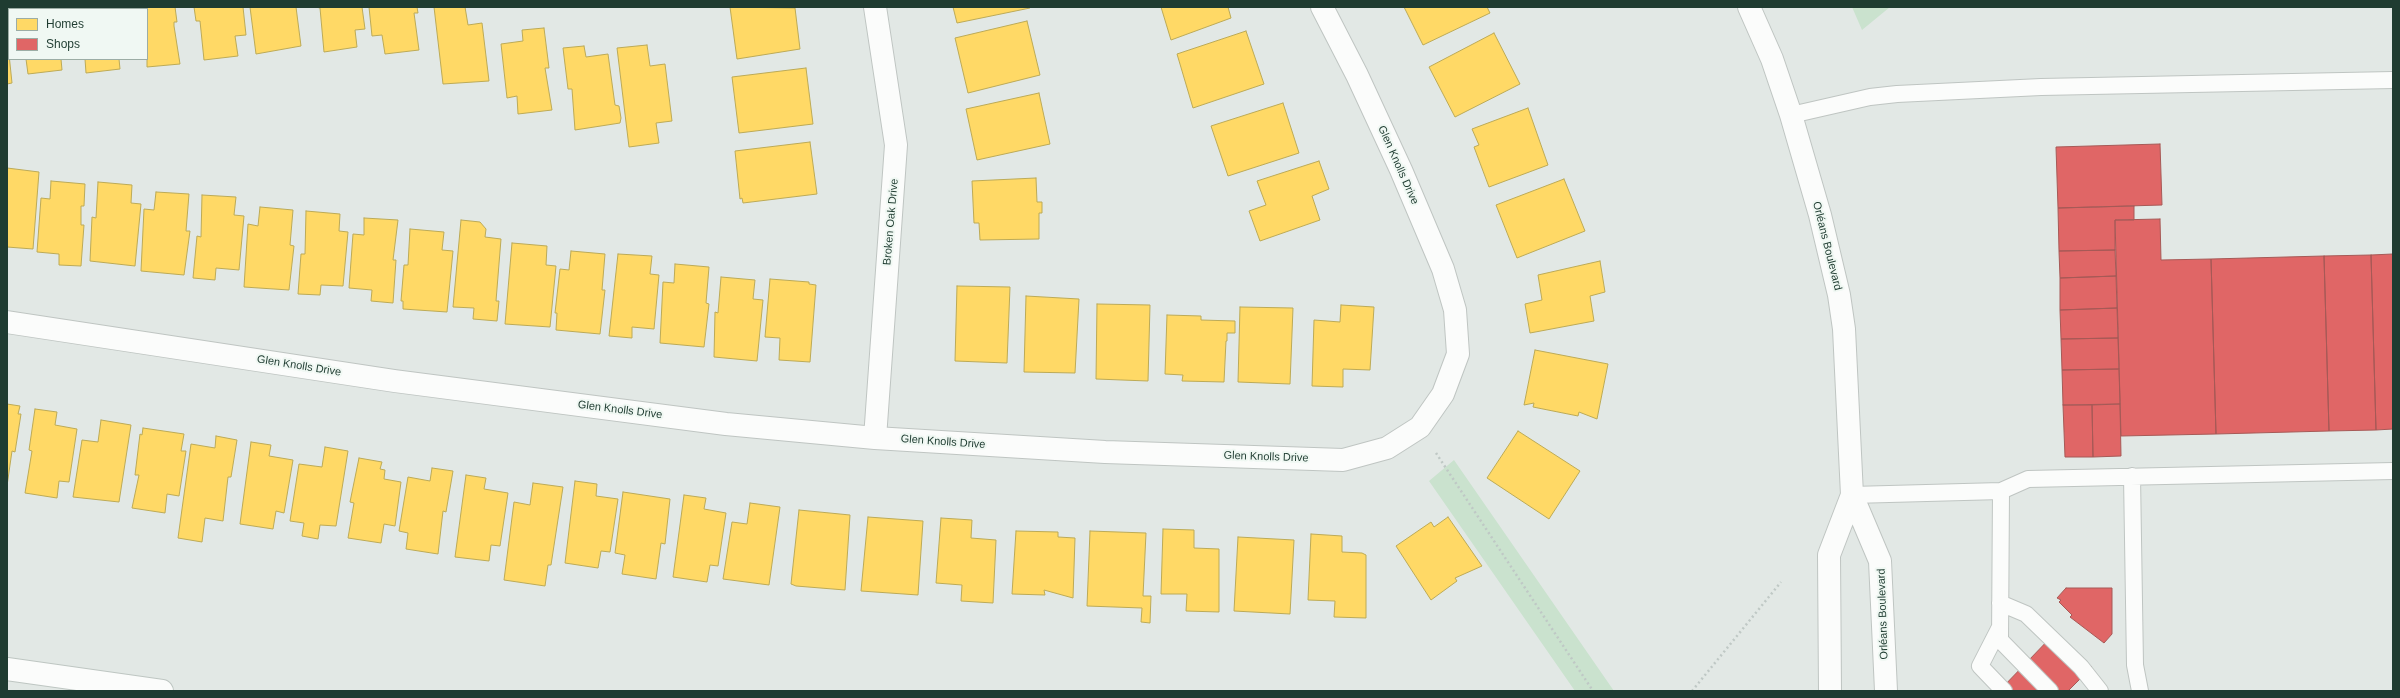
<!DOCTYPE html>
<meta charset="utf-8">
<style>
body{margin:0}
#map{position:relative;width:2400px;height:698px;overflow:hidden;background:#e2e8e5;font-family:Helvetica,sans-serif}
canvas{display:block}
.frame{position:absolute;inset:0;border:8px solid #1f3c31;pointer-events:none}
.legend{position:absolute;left:8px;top:8px;width:140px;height:52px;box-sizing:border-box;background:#f0f8f3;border:1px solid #9cada5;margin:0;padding:5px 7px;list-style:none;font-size:12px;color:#1f3c31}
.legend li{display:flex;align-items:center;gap:8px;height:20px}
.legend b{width:20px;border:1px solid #9cada5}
</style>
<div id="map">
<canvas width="2400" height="698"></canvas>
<div class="frame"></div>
<ul class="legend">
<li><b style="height:11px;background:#ffd966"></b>Homes</li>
<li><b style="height:11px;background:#e06666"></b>Shops</li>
</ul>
</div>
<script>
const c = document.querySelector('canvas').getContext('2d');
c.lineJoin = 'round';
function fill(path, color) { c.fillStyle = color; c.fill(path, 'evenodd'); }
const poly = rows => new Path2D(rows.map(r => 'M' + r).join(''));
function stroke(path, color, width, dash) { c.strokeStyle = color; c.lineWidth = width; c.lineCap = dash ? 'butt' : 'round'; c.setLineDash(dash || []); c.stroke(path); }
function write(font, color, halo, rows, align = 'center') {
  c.font = font + ' Helvetica,sans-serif'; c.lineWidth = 4; c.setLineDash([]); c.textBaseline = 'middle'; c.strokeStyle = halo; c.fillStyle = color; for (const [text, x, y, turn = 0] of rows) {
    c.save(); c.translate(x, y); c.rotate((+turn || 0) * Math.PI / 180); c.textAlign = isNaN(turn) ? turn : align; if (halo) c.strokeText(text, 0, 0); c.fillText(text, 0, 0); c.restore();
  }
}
fill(poly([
 [1852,7,1890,7,1862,30],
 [1454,460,1614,691,1575,691,1429,481]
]), '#cae2ce');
const homes = poly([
 [11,7,56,7,57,9,11,9,11,7],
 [75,7,123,7,123,9,75,9,75,7],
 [130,7,175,7,177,22,174,22,174,26,180,64,147,67,147,9,131,9,130,7],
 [194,7,243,7,246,35,235,36,238,56,204,60,200,21,196,21,194,7],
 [250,7,296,7,301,46,256,54,250,7],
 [316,7,362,7,365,29,355,30,357,47,324,52,320,8,316,7],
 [369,7,417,7,418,13,414,13,419,50,385,54,382,35,372,36,369,7],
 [434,7,465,7,468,25,482,23,489,81,443,84,434,7],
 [730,7,795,8,800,49,737,59,730,7],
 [953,7,1030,7,1030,8,957,23,953,7],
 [1161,7,1228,7,1231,18,1171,40,1161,7],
 [1404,7,1487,7,1490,13,1423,45,1404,7],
 [1027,21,1040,75,968,93,955,38,1027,21],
 [544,28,549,68,545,68,552,110,518,114,517,96,507,98,501,44,523,41,522,30,544,28],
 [1246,31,1264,84,1193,108,1177,54,1246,31],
 [1494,33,1520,84,1455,117,1429,67,1494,33],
 [7,35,12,83,7,84,7,35],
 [647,45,650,66,665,64,672,121,656,123,659,143,629,147,617,48,647,45],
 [584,46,586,57,608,54,615,105,619,106,621,118,620,123,575,130,572,89,568,89,563,48,584,46],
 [26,59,61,59,62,70,28,74,26,59],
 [85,59,119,59,120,69,86,73,85,59],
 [806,68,813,124,739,133,732,77,806,68],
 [1039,93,1050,144,977,160,966,109,1039,93],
 [1283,103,1299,153,1228,176,1211,126,1283,103],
 [1528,108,1548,165,1489,187,1474,147,1479,145,1472,129,1528,108],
 [810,142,817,194,743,203,742,198,740,199,735,151,810,142],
 [1319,161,1329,189,1312,196,1320,220,1260,241,1249,211,1266,205,1257,181,1319,161],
 [7,168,39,172,33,249,7,247,7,168],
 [1036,178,1037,202,1042,202,1042,213,1039,213,1039,239,980,240,979,223,974,223,972,181,1036,178],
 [1564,179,1585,231,1517,258,1496,205,1564,179],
 [51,181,85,184,84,206,81,206,81,225,84,225,81,266,59,265,59,254,37,252,41,198,50,199,51,181],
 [98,182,132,185,131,203,141,204,135,266,90,261,92,217,96,218,98,182],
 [156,192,189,194,186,231,190,231,184,275,141,271,144,209,154,210,156,192],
 [202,195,236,197,234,215,244,216,239,270,216,268,215,280,193,278,197,236,201,237,202,195],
 [260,207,293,210,290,245,294,246,289,290,244,287,248,224,258,226,260,207],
 [306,211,340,214,339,231,348,232,343,286,321,285,320,295,298,294,301,254,305,254,306,211],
 [364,218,398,220,393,260,396,260,393,303,371,301,372,290,349,288,353,234,364,235,364,218],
 [461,220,480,222,486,229,485,237,501,239,496,301,499,301,497,321,473,319,474,308,453,307,461,220],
 [410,229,444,232,442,250,453,251,447,312,403,309,403,301,401,301,404,265,408,265,410,229],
 [512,243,547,246,546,265,556,266,550,327,505,324,512,243],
 [571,251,605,254,602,290,605,290,600,334,556,330,557,313,555,313,560,269,569,270,571,251],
 [618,254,652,256,650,274,659,275,654,329,632,327,632,338,609,336,618,254],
 [1600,261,1605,292,1590,296,1594,321,1530,333,1525,304,1542,300,1538,275,1600,261],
 [675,264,709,267,706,303,709,304,704,347,660,343,663,282,674,283,675,264],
 [721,277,755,280,753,299,763,300,757,361,714,357,715,312,718,313,721,277],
 [770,279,809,282,809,284,816,285,810,362,779,360,780,338,765,337,770,279],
 [957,286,1010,287,1007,363,955,361,957,286],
 [1026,296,1079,299,1075,373,1024,372,1026,296],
 [1097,304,1150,305,1148,381,1096,379,1097,304],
 [1341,305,1374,307,1370,370,1343,369,1343,387,1312,386,1314,320,1340,322,1341,305],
 [1240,307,1293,308,1290,384,1238,382,1240,307],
 [1167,315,1201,316,1201,320,1235,321,1235,333,1227,333,1227,341,1226,341,1224,382,1182,381,1183,375,1165,374,1167,315],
 [1535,350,1608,364,1597,419,1579,412,1578,416,1533,407,1534,403,1524,405,1535,350],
 [7,404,20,406,18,414,21,414,15,452,12,451,7,486,7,404],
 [35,409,57,412,55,425,77,429,69,482,59,481,57,498,25,493,32,451,29,450,35,409],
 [101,420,131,425,119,502,73,497,82,440,98,442,101,420],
 [143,428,184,434,181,451,186,451,179,496,167,494,165,513,132,508,139,475,135,475,140,434,142,435,143,428],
 [1518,431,1580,471,1549,519,1487,478,1518,431],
 [216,436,237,440,231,477,228,477,223,521,205,518,202,542,178,538,191,444,215,448,216,436],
 [251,442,271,445,269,456,293,460,284,513,276,511,273,529,240,524,251,442],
 [325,447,348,451,336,526,320,525,318,539,302,536,304,523,290,521,299,464,322,467,325,447],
 [359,458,382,462,380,469,385,470,384,479,401,482,395,526,384,524,381,543,348,538,354,503,350,502,359,458],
 [432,468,453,471,446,512,443,511,438,554,406,549,408,533,399,531,408,477,430,481,432,468],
 [466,475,486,478,484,489,508,493,500,546,491,545,489,561,455,557,466,475],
 [575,481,597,484,596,496,618,499,610,552,601,551,598,568,565,563,575,481],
 [533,483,563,487,551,565,548,565,545,586,504,580,514,502,530,505,533,483],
 [623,492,670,499,665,544,661,543,656,579,622,574,625,555,615,553,623,492],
 [684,495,706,498,704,509,726,513,718,566,710,565,707,582,673,577,684,495],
 [750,503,780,507,769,585,723,579,732,522,747,524,750,503],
 [799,510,850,515,845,590,796,586,791,584,799,510],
 [868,517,923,521,918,595,861,591,868,517],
 [1448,517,1482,566,1455,578,1457,581,1431,600,1396,546,1431,522,1434,527,1448,517],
 [941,518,972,520,971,538,996,540,993,603,961,601,962,585,936,583,941,518],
 [1163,529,1194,530,1194,548,1219,549,1219,612,1186,611,1187,594,1161,594,1163,529],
 [1016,531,1058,532,1058,537,1075,538,1073,598,1044,590,1045,595,1012,594,1016,531],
 [1090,531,1146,533,1143,596,1151,596,1150,623,1141,622,1142,608,1087,606,1090,531],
 [1311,534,1342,536,1342,552,1362,553,1366,555,1366,618,1334,617,1335,601,1308,600,1311,534],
 [1238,537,1294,540,1290,614,1234,611,1238,537]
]);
fill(homes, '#ffd966');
stroke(homes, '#bcaa56', 1);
const shops = poly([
 [2160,144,2162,205,2058,208,2056,147,2160,144],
 [2134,206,2134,220,2115,220,2115,250,2059,251,2058,208,2134,206],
 [2160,219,2161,260,2211,259,2216,434,2121,436,2115,220,2160,219],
 [2115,250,2116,276,2060,278,2059,251,2115,250],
 [2393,254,2393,429,2376,430,2371,255,2393,254],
 [2371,255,2376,430,2329,431,2324,256,2371,255],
 [2324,256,2329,431,2216,434,2211,259,2324,256],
 [2116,276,2117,308,2060,310,2060,278,2116,276],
 [2117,308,2118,338,2061,339,2060,310,2117,308],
 [2118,338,2119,369,2062,370,2061,339,2118,338],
 [2119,369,2120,404,2063,405,2062,370,2119,369],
 [2120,404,2121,456,2093,457,2092,405,2120,404],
 [2063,405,2092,405,2093,457,2065,457,2063,405],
 [2066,588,2112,588,2112,634,2104,643,2070,617,2072,615,2059,602,2061,600,2057,598,2066,588],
 [2056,632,2092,667,2068,691,1999,691,2056,632]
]);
fill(shops, '#e06666');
stroke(shops, '#a65956', 1);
const service = poly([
 [1791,115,1870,97,1897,94,2041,87,2393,80],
 [2132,476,2135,665,2140,691],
 [2001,491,2000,640,2050,691],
 [1852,495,2001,491,2028,479,2393,471],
 [2000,603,2026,614,2081,667,2100,691],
 [2000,627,1980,666,2004,691]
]);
const minor = poly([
 [7,322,395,381,726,424,875,438,1105,452,1343,460,1387,448,1420,427,1443,394,1458,354,1455,310,1443,269,1401,170,1357,75,1322,7],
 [875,438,896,145,875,7]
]);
const tertiary = poly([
 [1749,7,1772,59,1791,115,1820,215,1839,295,1844,329,1852,495,1880,561,1886,691],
 [1830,691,1829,555,1852,495]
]);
const secondary = poly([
 [7,669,162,691]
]);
stroke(service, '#bfc5c2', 18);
stroke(minor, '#bfc5c2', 24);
stroke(tertiary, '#bfc5c2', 24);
stroke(secondary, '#bec6c2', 24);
stroke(poly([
 [1436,453,1593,691],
 [1692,691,1781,582]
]), '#bfc8c5', 2.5, [2, 3]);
stroke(service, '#fbfcfb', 16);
stroke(minor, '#fbfcfb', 22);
stroke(tertiary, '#fbfcfb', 22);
stroke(secondary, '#fbfcfb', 22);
write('11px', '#1f3c31', '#f0f8f3', [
 ["Glen Knolls Drive",1398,165,66],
 ["Broken Oak Drive",891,222,-85],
 ["Orléans Boulevard",1827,246,76],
 ["Glen Knolls Drive",299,366,9],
 ["Glen Knolls Drive",620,410,7],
 ["Glen Knolls Drive",943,442,4],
 ["Glen Knolls Drive",1266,457,2],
 ["Orléans Boulevard",1883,614,-92]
]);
</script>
